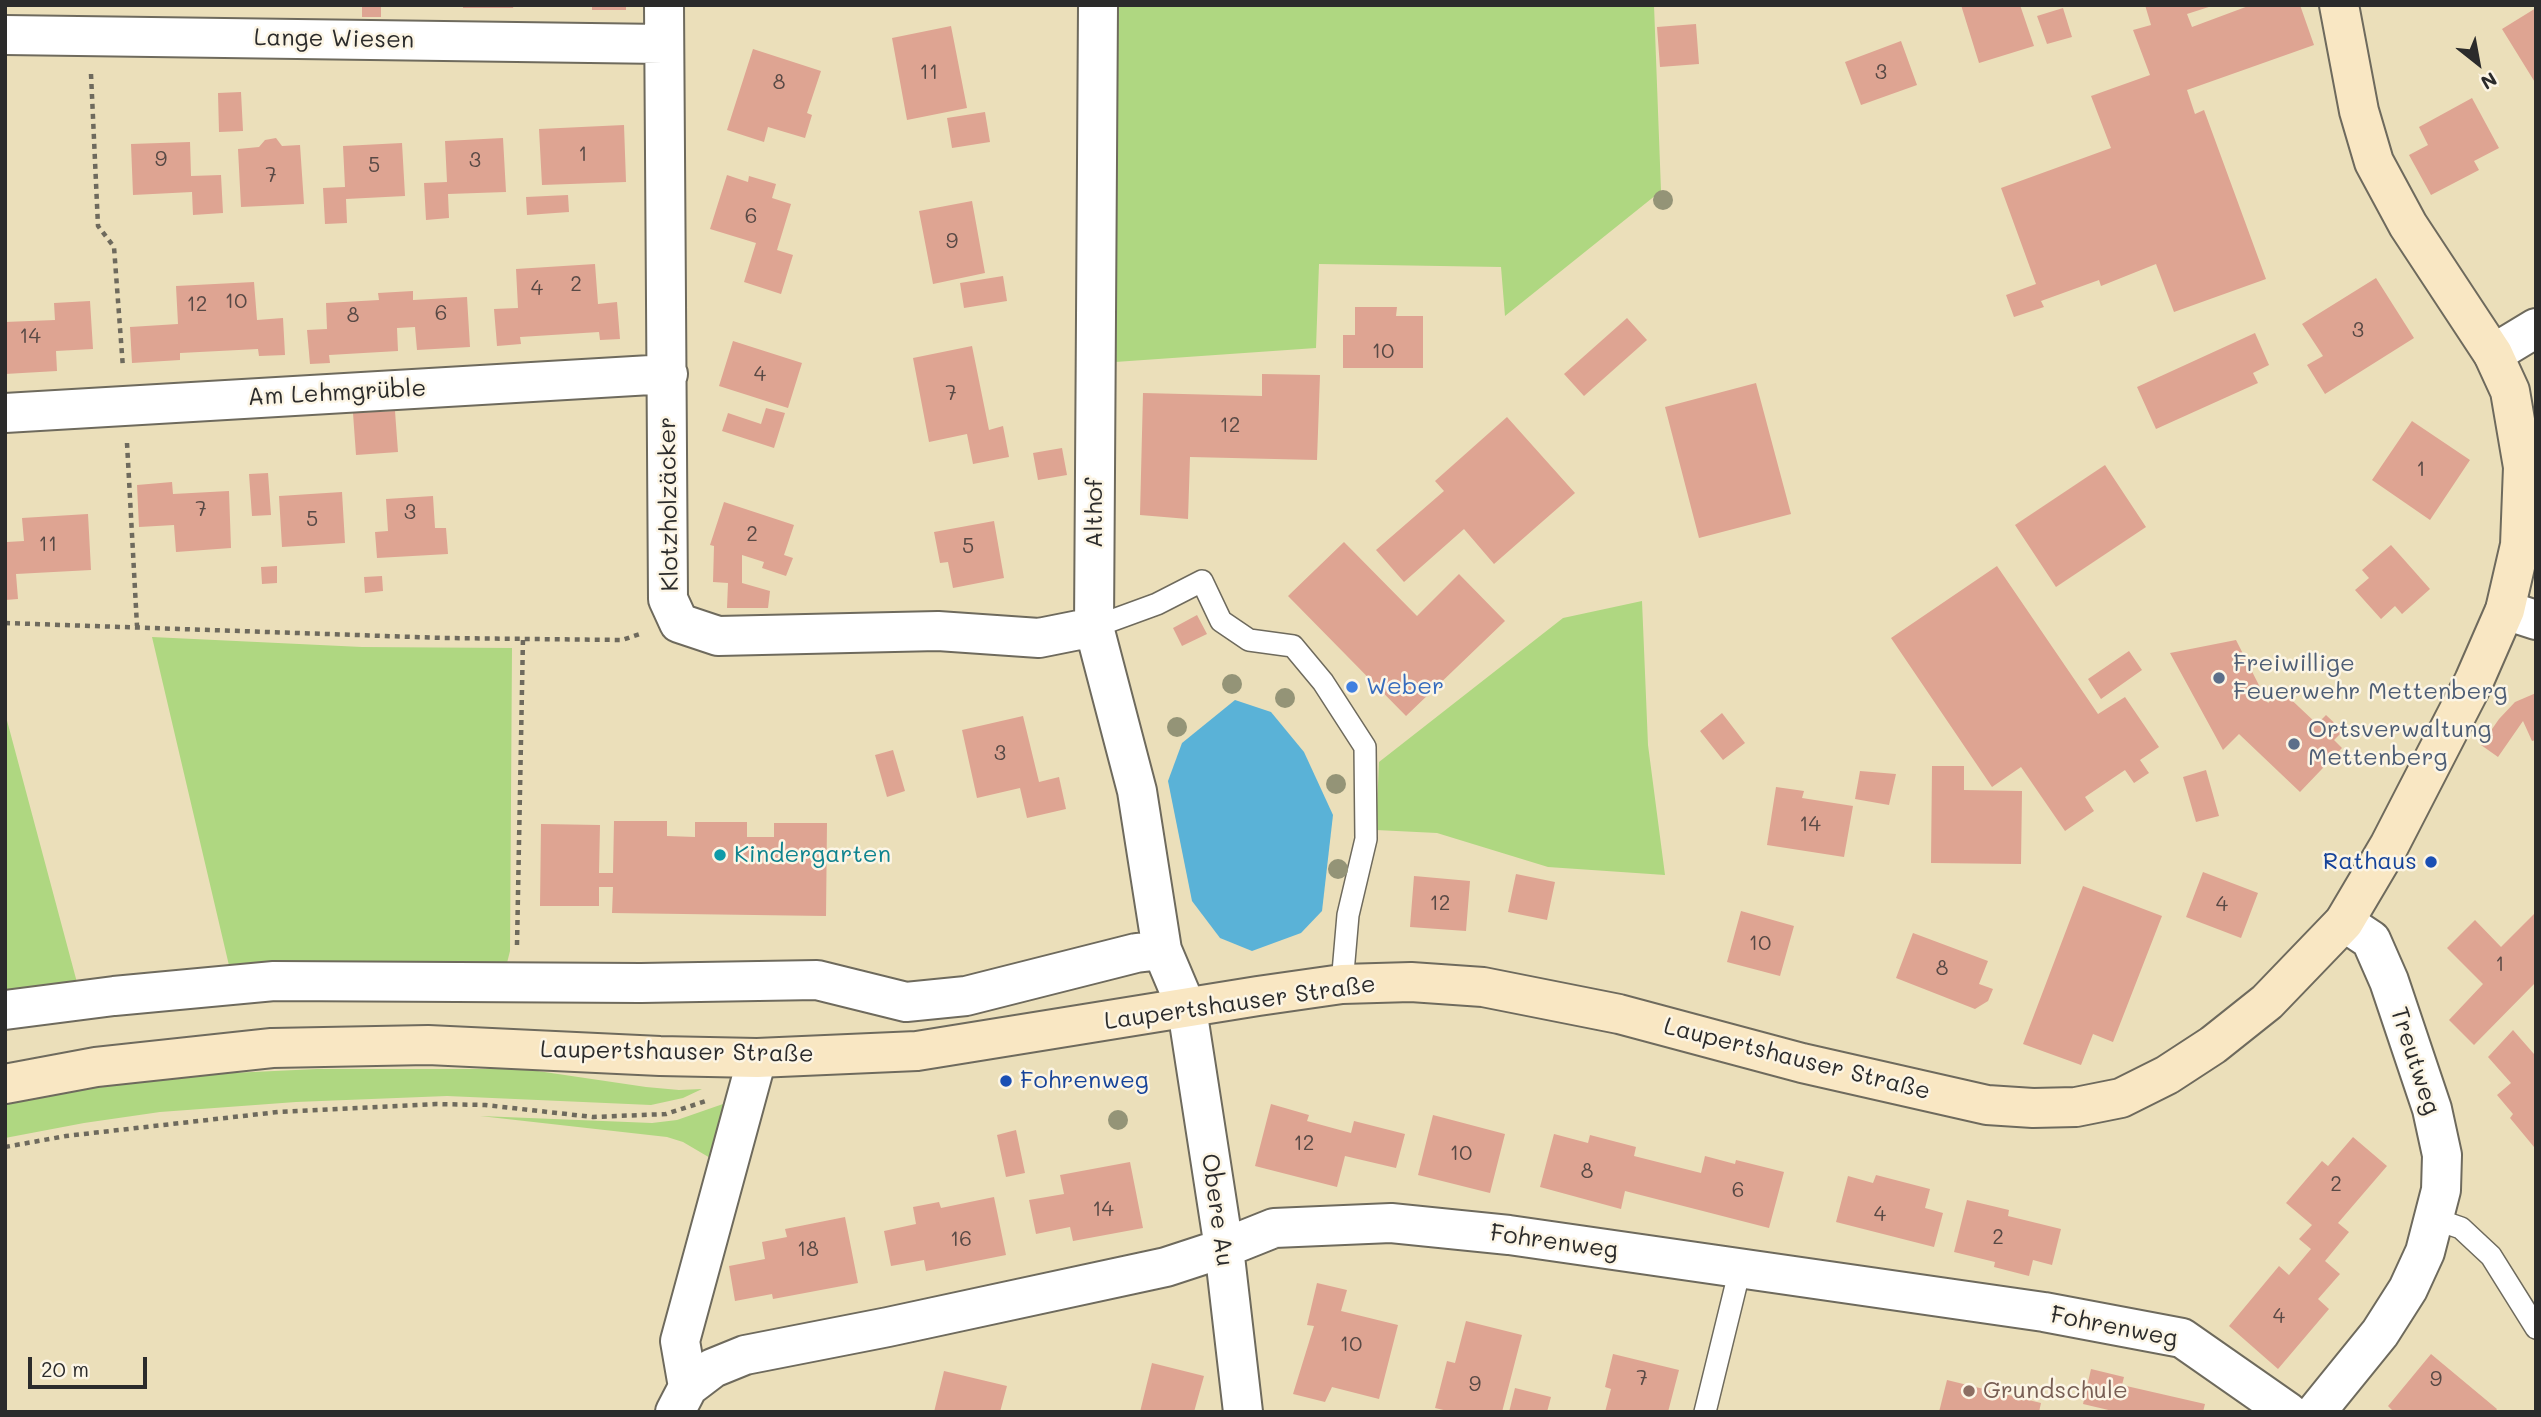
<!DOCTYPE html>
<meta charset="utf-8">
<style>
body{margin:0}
#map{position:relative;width:2541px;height:1417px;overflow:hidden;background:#ebdfba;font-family:Mali,sans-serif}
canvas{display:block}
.frame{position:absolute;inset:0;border:7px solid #2b2b2b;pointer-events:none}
.north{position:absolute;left:2443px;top:28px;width:70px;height:70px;-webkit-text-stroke:5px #fcf5e5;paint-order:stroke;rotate:149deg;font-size:19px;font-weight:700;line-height:28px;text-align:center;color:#2b2b2b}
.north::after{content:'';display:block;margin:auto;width:24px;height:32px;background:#2b2b2b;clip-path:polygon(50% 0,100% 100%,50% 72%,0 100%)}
.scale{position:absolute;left:28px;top:1357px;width:119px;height:32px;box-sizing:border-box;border:4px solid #2b2b2b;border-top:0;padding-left:9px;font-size:21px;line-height:24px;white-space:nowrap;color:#2b2b2b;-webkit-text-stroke:5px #fcf5e5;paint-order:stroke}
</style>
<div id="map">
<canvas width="2541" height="1417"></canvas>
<div class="frame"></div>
<div class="north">N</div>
<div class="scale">20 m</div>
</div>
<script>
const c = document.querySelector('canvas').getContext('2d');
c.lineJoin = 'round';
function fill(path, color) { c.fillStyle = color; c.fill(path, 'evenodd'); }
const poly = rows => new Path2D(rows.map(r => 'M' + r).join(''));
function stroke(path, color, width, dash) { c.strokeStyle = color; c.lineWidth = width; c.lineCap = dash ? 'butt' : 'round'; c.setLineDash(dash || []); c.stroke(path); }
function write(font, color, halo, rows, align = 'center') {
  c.font = font + ' Mali,sans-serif'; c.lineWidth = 5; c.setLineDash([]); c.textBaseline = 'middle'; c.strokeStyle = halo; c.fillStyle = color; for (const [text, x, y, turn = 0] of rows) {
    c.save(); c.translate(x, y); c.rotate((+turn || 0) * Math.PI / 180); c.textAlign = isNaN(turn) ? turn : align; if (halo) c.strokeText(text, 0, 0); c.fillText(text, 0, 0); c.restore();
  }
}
fill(poly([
 [1114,5,1654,5,1661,191,1505,316,1501,267,1319,264,1316,348,1115,362],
 [1642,601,1648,745,1665,875,1548,867,1437,833,1376,830,1379,762,1563,618],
 [152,637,362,647,512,648,510,951,506,967,231,974],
 [5,713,79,990,5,998],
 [317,1069,524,1069,646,1087,679,1090,702,1089,683,1098,651,1105,447,1096,296,1102,160,1112,84,1123,5,1138,5,1104,42,1094,189,1075],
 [723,1104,727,1110,717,1162,683,1142,667,1137,480,1116,652,1123,677,1120]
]), '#afd781');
fill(poly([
 [1235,700,1271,712,1304,752,1333,815,1322,911,1301,933,1252,951,1220,938,1192,901,1168,781,1182,743]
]), '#5ab2d7');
fill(poly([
 [362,5,381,5,381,17,362,17],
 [463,5,514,5,513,8,463,8],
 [592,5,626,5,626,10,592,10],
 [1961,5,2020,5,2034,46,1979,63],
 [2145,5,2215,5,2187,14,2192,27,2251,5,2300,5,2314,45,2187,90,2195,114,2204,110,2266,279,2174,312,2156,264,2101,286,2099,280,2041,301,2044,307,2014,317,2006,295,2036,284,2001,188,2111,148,2091,96,2150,75,2133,30,2151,25],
 [2063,8,2072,37,2047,44,2037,16],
 [2536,8,2536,84,2502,29],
 [1696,24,1699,64,1660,67,1657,27],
 [951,26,967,108,907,120,892,38],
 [1901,41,1917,85,1861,105,1845,62],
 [753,49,821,71,807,113,812,115,805,138,768,127,764,142,727,130],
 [241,92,243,131,219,132,218,93],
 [2472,98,2499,148,2474,161,2479,170,2431,195,2409,155,2428,145,2419,127],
 [985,112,990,142,952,148,947,118],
 [624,125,626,182,542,185,539,129],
 [276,138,282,146,300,145,304,204,241,207,238,149,259,147,265,140],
 [503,138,506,192,448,194,449,218,426,220,424,183,447,182,445,141],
 [190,142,191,176,221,175,223,213,193,215,192,192,133,195,131,144],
 [402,143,405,196,346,199,347,223,325,224,323,188,345,187,343,146],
 [727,175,748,182,749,176,776,184,772,198,791,204,777,250,793,255,781,294,744,282,756,243,710,229],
 [568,195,569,212,527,215,526,197],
 [972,201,985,273,933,284,919,211],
 [595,264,598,304,617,302,620,339,600,340,599,332,520,337,521,344,497,346,494,309,518,308,516,269],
 [1003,276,1007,301,964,308,960,283],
 [2376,278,2414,338,2325,394,2307,365,2323,356,2302,324],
 [254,282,257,320,283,318,285,355,259,356,258,349,180,353,180,360,132,363,130,327,178,324,176,286],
 [413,291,413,300,467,297,470,347,417,350,415,327,397,328,398,351,329,355,330,363,310,364,307,330,327,329,326,303,379,300,378,293],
 [90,301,93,349,56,351,57,371,5,374,5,322,55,320,54,303],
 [1355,307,1397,307,1396,316,1423,316,1423,368,1343,368,1343,335,1355,335],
 [1627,318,1647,340,1584,396,1564,374],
 [2255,333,2269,365,2253,373,2258,383,2156,429,2137,387],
 [733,341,802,363,788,408,719,386],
 [972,346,989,430,1003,426,1009,457,973,464,967,434,929,442,913,358],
 [1262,374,1320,375,1317,460,1190,457,1188,519,1140,515,1143,393,1262,396],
 [1756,383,1791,514,1699,538,1665,407],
 [766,408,785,413,774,448,722,431,728,413,761,424],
 [395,411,398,452,356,455,353,413],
 [1507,417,1575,493,1494,564,1464,529,1404,582,1376,550,1444,491,1435,481],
 [2412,421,2470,460,2430,520,2372,480],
 [1062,448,1067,475,1038,480,1033,453],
 [2105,465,2146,527,2056,587,2015,525],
 [268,473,271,515,252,516,249,474],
 [172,482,173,494,229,491,231,548,176,552,174,525,139,527,137,485],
 [342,492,345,543,282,547,279,496],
 [433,496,435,528,446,528,448,554,377,558,375,532,388,531,386,499],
 [724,502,794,525,784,555,793,558,786,576,762,568,764,562,742,555,742,583,770,591,768,608,727,608,728,583,713,582,714,546,710,545],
 [88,514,91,570,16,574,18,599,5,600,5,548,7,542,24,541,22,518],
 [994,521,1004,578,953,588,948,562,940,563,934,532],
 [1344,542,1417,616,1459,574,1505,621,1406,716,1288,596],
 [2391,545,2430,589,2402,614,2395,606,2381,619,2355,590,2369,578,2362,570],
 [277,566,277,583,262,584,261,567],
 [1997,566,2098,714,2125,697,2159,747,2140,760,2149,773,2134,783,2125,770,2085,797,2094,811,2065,831,2021,767,1992,787,1891,638],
 [382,576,383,591,365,593,364,577],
 [1197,615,1207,634,1182,646,1173,628],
 [2236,640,2268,703,2281,690,2317,724,2326,715,2343,731,2334,740,2342,748,2300,792,2239,734,2223,750,2170,653],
 [2129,651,2142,670,2101,699,2088,679],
 [2536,693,2536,740,2532,741,2523,721,2498,757,2481,745,2499,719,2515,702],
 [1722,713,1745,743,1723,760,1700,731],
 [1023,716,1039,782,1059,777,1066,809,1027,818,1020,788,977,798,962,730],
 [893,750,905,791,887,797,875,755],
 [1932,766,1964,766,1964,790,2022,791,2021,864,1931,863],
 [2206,770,2219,816,2196,822,2183,777],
 [1860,771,1896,774,1889,805,1855,799],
 [1776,787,1804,791,1802,798,1853,806,1844,857,1767,845],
 [614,821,667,821,667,836,695,837,695,822,747,822,747,837,774,837,774,823,827,823,826,916,612,913,613,887,599,887,599,906,540,906,541,824,600,825,599,873,613,873],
 [2203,872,2258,893,2241,938,2186,917],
 [1516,874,1555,882,1547,920,1508,912],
 [1414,876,1470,881,1466,931,1410,927],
 [2083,886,2162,916,2113,1042,2093,1034,2081,1065,2023,1044],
 [1741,911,1794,926,1780,976,1727,962],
 [2536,912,2536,982,2474,1045,2449,1020,2483,984,2447,948,2475,920,2501,947],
 [1913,933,1988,961,1979,984,1993,989,1988,1001,1975,1009,1896,978],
 [2513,1030,2534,1054,2536,1052,2534,1147,2510,1118,2513,1114,2497,1095,2511,1083,2488,1057],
 [1271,1104,1309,1115,1307,1121,1351,1133,1354,1121,1405,1134,1396,1168,1345,1156,1337,1187,1255,1166],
 [1433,1115,1505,1134,1490,1193,1418,1175],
 [1016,1130,1025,1173,1006,1177,997,1135],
 [1554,1134,1588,1143,1590,1135,1636,1147,1634,1156,1701,1173,1705,1156,1735,1164,1736,1160,1784,1172,1769,1228,1625,1191,1621,1209,1540,1187],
 [2353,1137,2387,1166,2338,1223,2349,1232,2325,1261,2340,1274,2318,1299,2329,1309,2278,1369,2229,1326,2279,1266,2289,1275,2311,1249,2299,1239,2312,1225,2286,1203,2322,1161,2328,1166],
 [1130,1162,1143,1228,1073,1241,1070,1227,1036,1234,1029,1200,1064,1194,1060,1175],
 [1876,1175,1930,1189,1925,1208,1943,1213,1934,1247,1836,1222,1848,1176,1873,1183],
 [994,1197,1006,1255,926,1271,924,1260,891,1266,884,1231,916,1224,913,1207,939,1202,941,1208],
 [1967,1200,2009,1210,2008,1216,2061,1229,2052,1265,2033,1260,2029,1276,1994,1267,1995,1262,1954,1252],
 [845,1217,858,1283,773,1299,772,1294,735,1301,729,1266,765,1259,762,1242,787,1237,785,1229],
 [1317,1283,1347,1290,1341,1311,1398,1325,1379,1399,1332,1387,1325,1402,1293,1394,1314,1326,1307,1325],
 [1466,1321,1522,1335,1502,1412,1452,1412,1435,1408,1447,1361,1455,1363],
 [1613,1354,1679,1370,1668,1412,1605,1412,1611,1389,1605,1387],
 [2431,1354,2497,1409,2495,1412,2394,1412,2388,1406],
 [1152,1363,1204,1376,1194,1412,1140,1412],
 [2091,1369,2124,1377,2122,1385,2205,1404,2203,1412,2117,1412,2083,1404],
 [944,1371,1007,1386,1000,1412,934,1412],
 [1947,1380,2041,1403,2039,1412,1939,1412],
 [1515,1388,1551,1397,1547,1412,1509,1412]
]), '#dea492');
const service = poly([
 [1094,627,1157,604,1202,581,1221,621,1249,640,1293,646,1323,682,1365,747,1366,839,1348,915,1342,984],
 [2435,1219,2461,1228,2491,1256,2536,1328],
 [1705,1412,1740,1269]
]);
const minor = poly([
 [664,5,668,599,679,623,718,636,938,631,1039,638,1094,627],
 [1098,5,1094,627,1137,791,1162,950,1187,1009,1224,1248,1243,1412],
 [5,35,663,44],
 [2493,354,2536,328],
 [5,413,668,374],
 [2505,610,2536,620],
 [5,1010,114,996,274,981,641,983,817,980,906,1002,966,996,1136,953,1162,950],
 [688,1387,680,1341,757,1058],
 [675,1412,688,1387,713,1368,745,1355,888,1327,1166,1267,1224,1248,1274,1228,1391,1223,1509,1235,2044,1312,2182,1338,2288,1412],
 [2316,1412,2380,1333,2408,1289,2425,1252,2441,1190,2442,1155,2432,1109,2389,981,2371,940,2344,922]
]);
const secondary = poly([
 [5,1084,96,1067,272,1048,428,1045,660,1056,757,1058,917,1051,1258,996,1342,984,1411,982,1483,987,1619,1014,1802,1063,1987,1105,2033,1108,2076,1107,2121,1098,2167,1075,2213,1045,2267,1002,2344,922,2389,846,2474,681,2505,610,2520,545,2523,467,2510,391,2493,354,2408,225,2374,162,2359,111,2339,5]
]);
stroke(service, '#6e6a5d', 24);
stroke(minor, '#6e6a5d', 42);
stroke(secondary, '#6e6a5d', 42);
stroke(poly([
 [91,74,98,226,114,247,123,368],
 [127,443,137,626],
 [5,623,444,638,622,640,640,634],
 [517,945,523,638],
 [5,1147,66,1136,278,1112,436,1104,485,1105,593,1117,666,1114,706,1101]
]), '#6e6a5d', 4.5, [5, 5]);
stroke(service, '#fff', 21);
stroke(minor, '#fff', 38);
stroke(secondary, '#f9e7c3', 38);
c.fillStyle = '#949477';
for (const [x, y] of [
 [1663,200],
 [1232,684],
 [1285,698],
 [1177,727],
 [1336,784],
 [1338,869],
 [1118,1120]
]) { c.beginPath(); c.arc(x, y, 10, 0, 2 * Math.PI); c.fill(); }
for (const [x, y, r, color] of [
 [2219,678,7,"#5c6f8a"],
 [1352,687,7,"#3f7fe0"],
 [2294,744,7,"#5c6f8a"],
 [720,855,7,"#0f9aa8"],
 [2431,862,7,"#1a4fb4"],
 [1006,1081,7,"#1a4fb4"],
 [1969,1391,7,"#8d6e63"]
]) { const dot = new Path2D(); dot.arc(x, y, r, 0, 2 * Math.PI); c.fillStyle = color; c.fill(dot); stroke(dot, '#fcf5e5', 2.5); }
write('21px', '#584945', null, [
 ["11",929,73],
 ["3",1881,73],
 ["8",779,83],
 ["1",583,155],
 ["9",161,160],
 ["3",475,161],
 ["5",374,166],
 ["7",271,176],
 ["6",751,217],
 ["9",952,242],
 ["2",576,285],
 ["4",537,289],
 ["10",236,302],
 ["12",197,305],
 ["6",441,314],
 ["8",353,316],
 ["3",2358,331],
 ["14",30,337],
 ["10",1383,352],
 ["4",760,375],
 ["7",951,394],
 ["12",1230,426],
 ["1",2421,470],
 ["7",201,510],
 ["3",410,513],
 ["5",312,520],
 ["2",752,535],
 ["11",48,545],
 ["5",968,547],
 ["3",1000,754],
 ["14",1810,825],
 ["12",1440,904],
 ["4",2222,905],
 ["10",1760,944],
 ["1",2500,965],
 ["8",1942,969],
 ["12",1304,1144],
 ["10",1461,1154],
 ["8",1587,1172],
 ["2",2336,1185],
 ["6",1738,1191],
 ["14",1103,1210],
 ["4",1880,1215],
 ["2",1998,1238],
 ["16",961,1240],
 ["18",808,1250],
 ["4",2279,1317],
 ["10",1351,1345],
 ["7",1642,1379],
 ["9",2436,1380],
 ["9",1475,1385]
]);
write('24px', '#2b2b2b', '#fcf5e5', [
 ["Lange Wiesen",334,39,1],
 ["Am Lehmgrüble",337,393,-3],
 ["Klotzholzäcker",669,504,-91],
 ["Althof",1095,513,-90],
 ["Laupertshauser Straße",1240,1003,-8],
 ["Laupertshauser Straße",677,1052,1],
 ["Laupertshauser Straße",1797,1059,14],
 ["Treutweg",2415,1061,72],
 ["Obere Au",1217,1210,82],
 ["Fohrenweg",1554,1242,8],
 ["Fohrenweg",2114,1327,11]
]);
write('24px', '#4e5e75', '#fcf5e5', [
 ["Freiwillige",2233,664],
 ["Feuerwehr Mettenberg",2233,692],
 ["Ortsverwaltung",2308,730],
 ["Mettenberg",2308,758]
], 'left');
write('24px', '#366cbe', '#fcf5e5', [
 ["Weber",1366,687]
], 'left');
write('24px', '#0d838f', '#fcf5e5', [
 ["Kindergarten",734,855]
], 'left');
write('24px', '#164399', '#fcf5e5', [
 ["Rathaus",2417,862],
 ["Fohrenweg",1020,1081,"left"]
], 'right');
write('24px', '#785e54', '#fcf5e5', [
 ["Grundschule",1983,1391]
], 'left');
</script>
